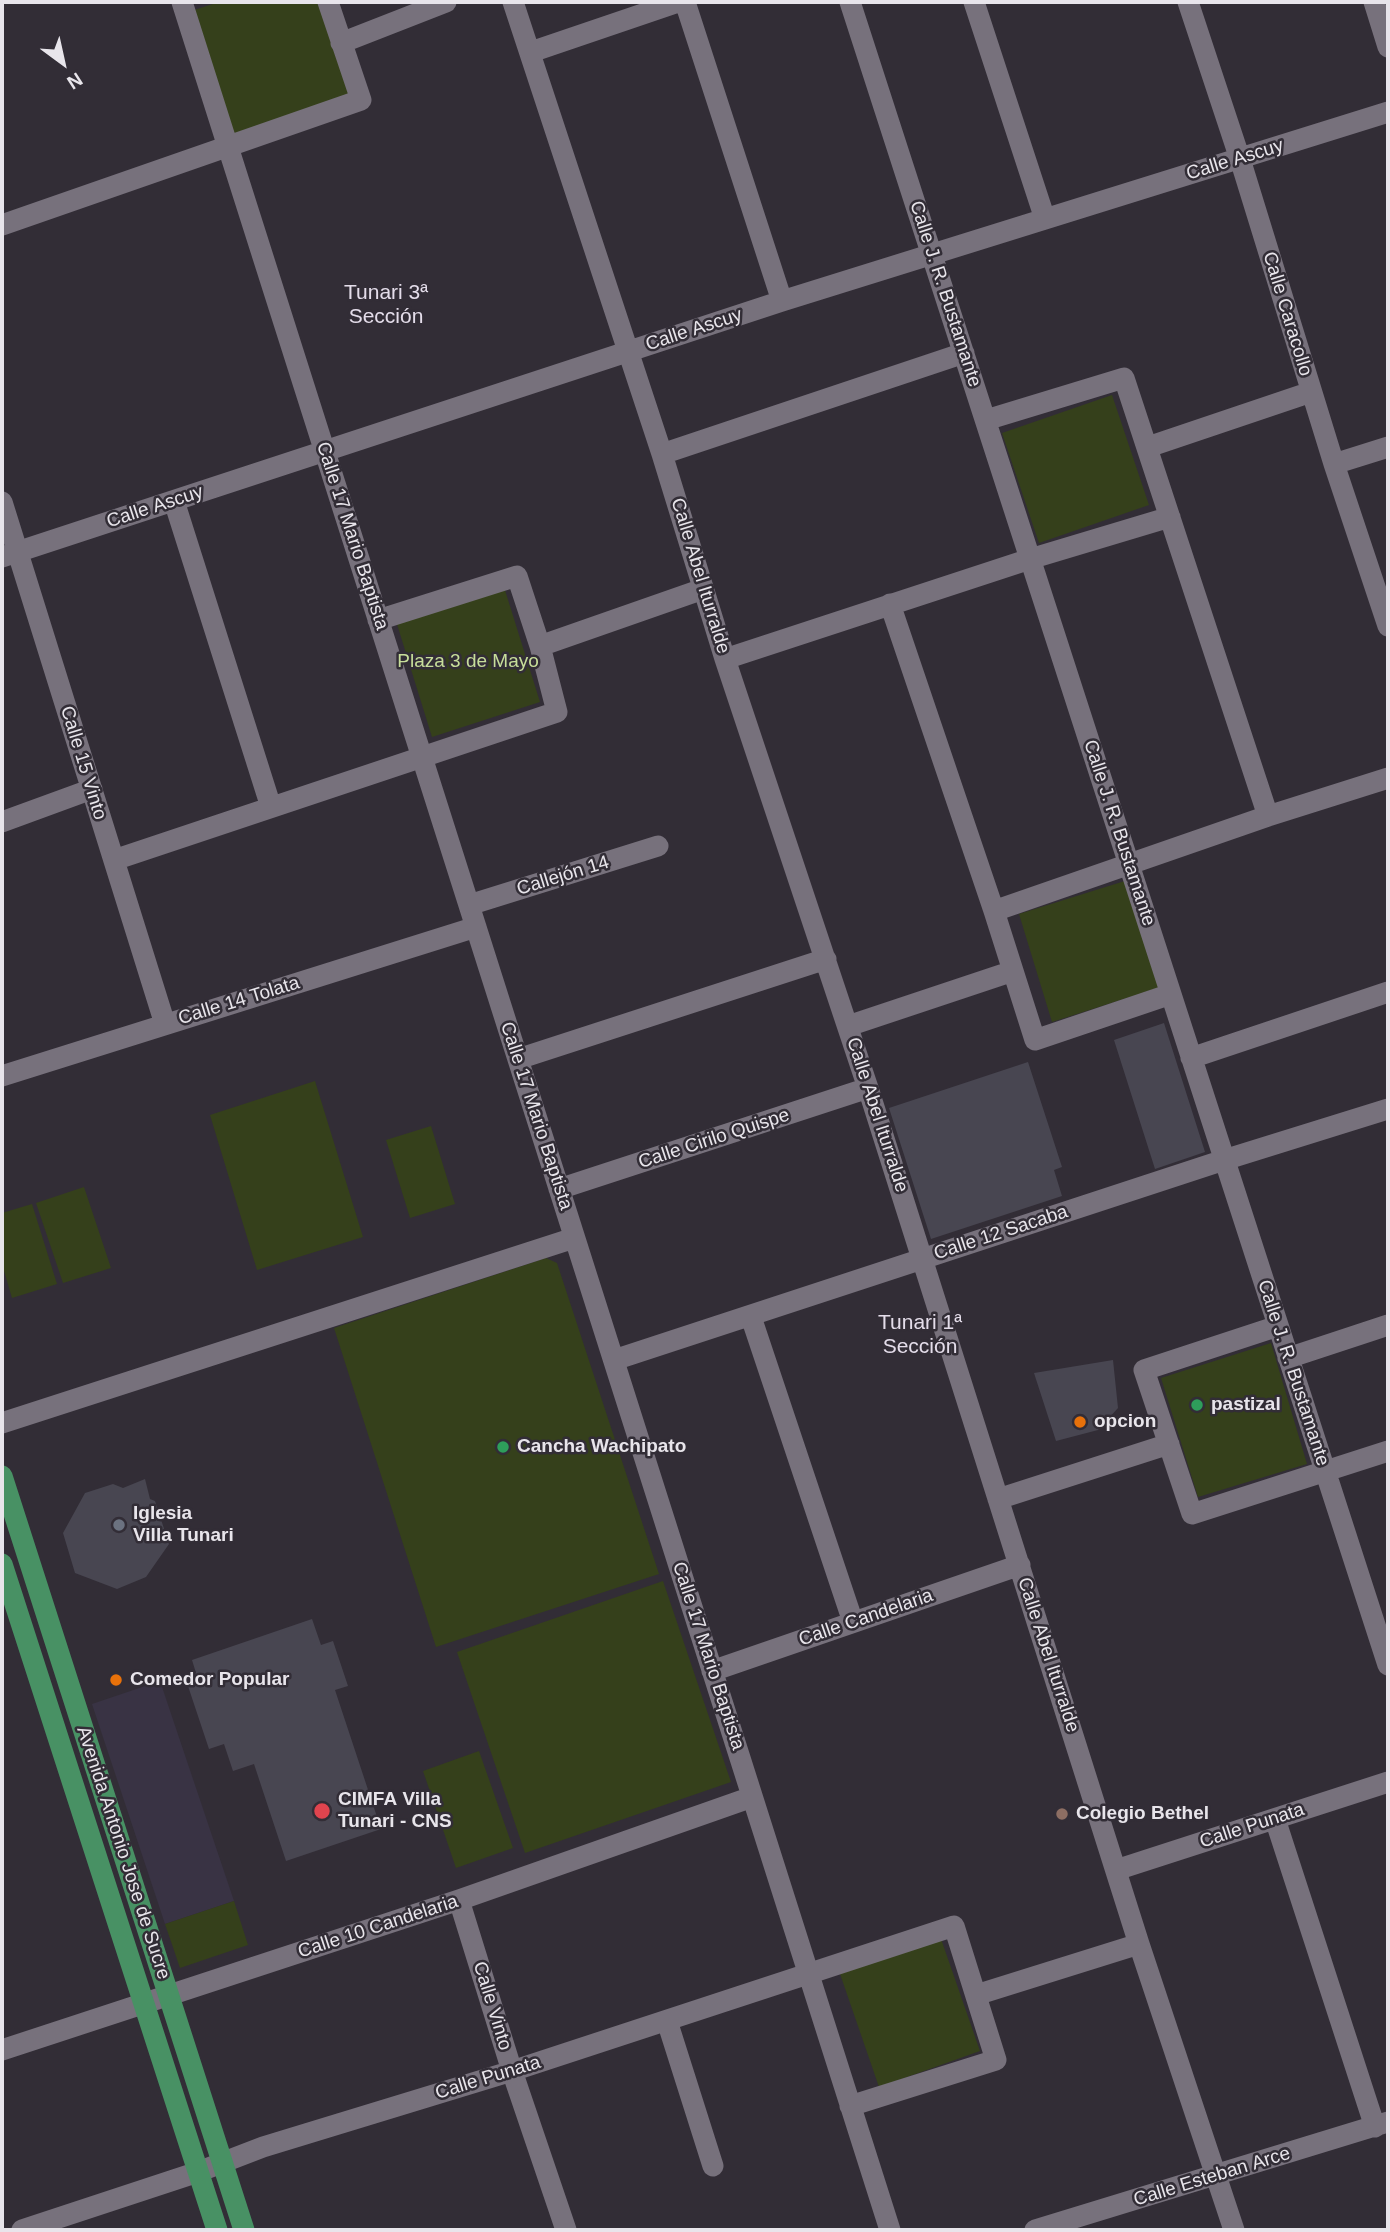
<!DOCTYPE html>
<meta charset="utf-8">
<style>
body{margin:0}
#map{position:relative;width:1390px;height:2232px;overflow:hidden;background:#322d36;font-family:Helvetica,sans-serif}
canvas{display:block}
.frame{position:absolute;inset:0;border:4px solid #e8e5eb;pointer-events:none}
.north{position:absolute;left:28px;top:28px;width:70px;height:70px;-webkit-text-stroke:5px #322d36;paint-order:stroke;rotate:147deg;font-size:19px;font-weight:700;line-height:28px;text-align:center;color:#e8e5eb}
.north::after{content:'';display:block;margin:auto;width:24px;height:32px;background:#e8e5eb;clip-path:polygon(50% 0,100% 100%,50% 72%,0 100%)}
</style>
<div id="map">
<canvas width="1390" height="2232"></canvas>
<div class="frame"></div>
<div class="north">N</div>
</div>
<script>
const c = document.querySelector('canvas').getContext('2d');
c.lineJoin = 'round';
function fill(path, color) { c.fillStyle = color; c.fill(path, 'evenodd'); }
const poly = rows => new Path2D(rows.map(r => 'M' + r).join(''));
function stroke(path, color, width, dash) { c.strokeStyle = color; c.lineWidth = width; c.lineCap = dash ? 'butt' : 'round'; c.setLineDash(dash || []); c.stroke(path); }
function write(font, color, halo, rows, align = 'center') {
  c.font = font + ' Helvetica,sans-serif'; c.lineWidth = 5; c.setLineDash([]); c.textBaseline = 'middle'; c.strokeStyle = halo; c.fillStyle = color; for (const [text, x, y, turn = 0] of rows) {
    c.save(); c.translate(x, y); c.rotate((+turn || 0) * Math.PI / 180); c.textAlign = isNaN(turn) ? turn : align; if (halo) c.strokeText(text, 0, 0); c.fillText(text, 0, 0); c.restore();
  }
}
fill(poly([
 [160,1681,234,1901,165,1924,92,1704]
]), '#393344');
fill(poly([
 [219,2,319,2,350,97,232,136,191,11],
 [1112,395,1149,505,1039,543,1002,433],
 [504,587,540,702,432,737,396,621],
 [1128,880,1161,987,1052,1022,1019,914],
 [315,1081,363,1237,257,1270,210,1115],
 [431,1126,455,1204,410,1218,386,1140],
 [84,1187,111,1268,63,1283,36,1203],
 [32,1204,57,1284,12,1298,2,1264,2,1213],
 [546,1258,557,1263,659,1574,436,1647,334,1328],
 [1271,1343,1307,1464,1198,1497,1161,1378],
 [663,1581,731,1782,525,1853,457,1652],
 [479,1751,513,1848,456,1868,423,1771],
 [234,1901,248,1945,180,1968,165,1924],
 [940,1936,980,2051,879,2087,839,1971]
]), '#35401b');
fill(poly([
 [1164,1023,1205,1152,1155,1169,1114,1040],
 [1028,1062,1062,1167,1054,1170,1062,1196,931,1239,889,1108],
 [1113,1360,1118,1408,1098,1430,1056,1441,1034,1373],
 [145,1479,150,1499,155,1501,169,1544,146,1577,117,1589,75,1573,63,1533,85,1493,113,1484,123,1488],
 [312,1619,321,1645,333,1641,348,1686,335,1690,381,1829,286,1861,254,1764,233,1771,224,1744,209,1749,185,1677,196,1673,192,1660]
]), '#484651');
stroke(poly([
 [182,2,890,2230],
 [513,2,662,454,725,659,868,1088,1139,1944,1234,2230],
 [685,2,782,301],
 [850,2,1388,1665],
 [974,2,1045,219],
 [1188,2,1240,159,1334,464,1388,626],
 [1374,2,1388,47],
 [341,43,446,2],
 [531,52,678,2],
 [2,225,361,100,328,2],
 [986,420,1124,378,1268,816],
 [1148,447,1311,392],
 [662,454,964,353],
 [1334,464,1388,447],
 [174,501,271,807],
 [2,502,165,1024],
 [2,557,782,301,1388,112],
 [890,604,994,911,1035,1040,1171,994],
 [540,646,703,589],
 [725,659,1030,559,1170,517],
 [2,822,92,789],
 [114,860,557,712,540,646,517,576,378,620],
 [469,905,658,846],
 [994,911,1268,816,1388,778],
 [848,1026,1013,971],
 [1191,1058,1388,992],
 [518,1059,826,959],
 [2,1076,476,927],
 [559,1189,868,1088],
 [751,1317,853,1622],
 [1278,1326,1144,1370,1192,1514,1388,1451],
 [1288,1358,1388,1325],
 [614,1360,1224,1160,1388,1109],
 [2,1423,574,1238],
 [998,1499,1169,1444],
 [712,1671,1020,1565],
 [1275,1819,1375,2127],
 [1116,1870,1388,1782],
 [459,1900,512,2071,566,2230],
 [976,1995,1139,1944],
 [667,2021,713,2166],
 [2,2050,459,1900,752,1797],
 [22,2230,198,2172,263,2147,512,2071,954,1926,996,2060,850,2106],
 [1035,2230,1388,2122]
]), '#77717c', 21);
stroke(poly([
 [2,1476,244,2230],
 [2,1564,217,2230]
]), '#489164', 21);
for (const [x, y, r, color] of [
 [1197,1405,7,"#2e9e5b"],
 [1080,1422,7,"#e8710a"],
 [503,1447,7,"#2e9e5b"],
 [119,1525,7,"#6b7280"],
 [116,1680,7,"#e8710a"],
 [322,1811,9,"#e0444e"],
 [1062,1814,7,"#8d6e63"]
]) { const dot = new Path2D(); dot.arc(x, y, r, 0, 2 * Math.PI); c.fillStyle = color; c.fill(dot); stroke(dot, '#322d36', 2.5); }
write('19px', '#e8e5eb', '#322d36', [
 ["Calle Ascuy",1235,160,-17],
 ["Calle J. R. Bustamante",945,294,72],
 ["Calle Caracollo",1287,314,73],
 ["Calle Ascuy",694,330,-18],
 ["Calle Ascuy",155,507,-18],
 ["Calle 17 Mario Baptista",352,536,72],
 ["Calle Abel Iturralde",700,576,73],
 ["Calle 15 Vinto",83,763,73],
 ["Calle J. R. Bustamante",1119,833,72],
 ["Callejón 14",563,876,-17],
 ["Calle 14 Tolata",239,1001,-17],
 ["Calle Abel Iturralde",877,1115,72],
 ["Calle 17 Mario Baptista",536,1116,72],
 ["Calle Cirilo Quispe",714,1139,-18],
 ["Calle 12 Sacaba",1001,1233,-18],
 ["Calle J. R. Bustamante",1293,1373,72],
 ["Calle Candelaria",866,1618,-19],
 ["Calle Abel Iturralde",1048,1655,72],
 ["Calle 17 Mario Baptista",708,1656,72],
 ["Calle Punata",1252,1826,-18],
 ["Avenida Antonio Jose de Sucre",123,1853,72],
 ["Calle 10 Candelaria",378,1927,-18],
 ["Calle Vinto",492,2006,73],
 ["Calle Punata",488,2078,-17],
 ["Calle Esteban Arce",1212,2177,-17]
]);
write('19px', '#c7de9a', '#322d36', [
 ["Plaza 3 de Mayo",468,662]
]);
write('bold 19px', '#e8e5eb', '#322d36', [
 ["pastizal",1211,1405],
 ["opcion",1094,1422],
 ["Cancha Wachipato",517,1447],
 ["Iglesia",133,1514],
 ["Villa Tunari",133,1536],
 ["Comedor Popular",130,1680],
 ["CIMFA Villa",338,1800],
 ["Tunari - CNS",338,1822],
 ["Colegio Bethel",1076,1814]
], 'left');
write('21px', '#e4ddea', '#322d36', [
 ["Tunari 3ª",386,293],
 ["Sección",386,317],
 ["Tunari 1ª",920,1323],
 ["Sección",920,1347]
]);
</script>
